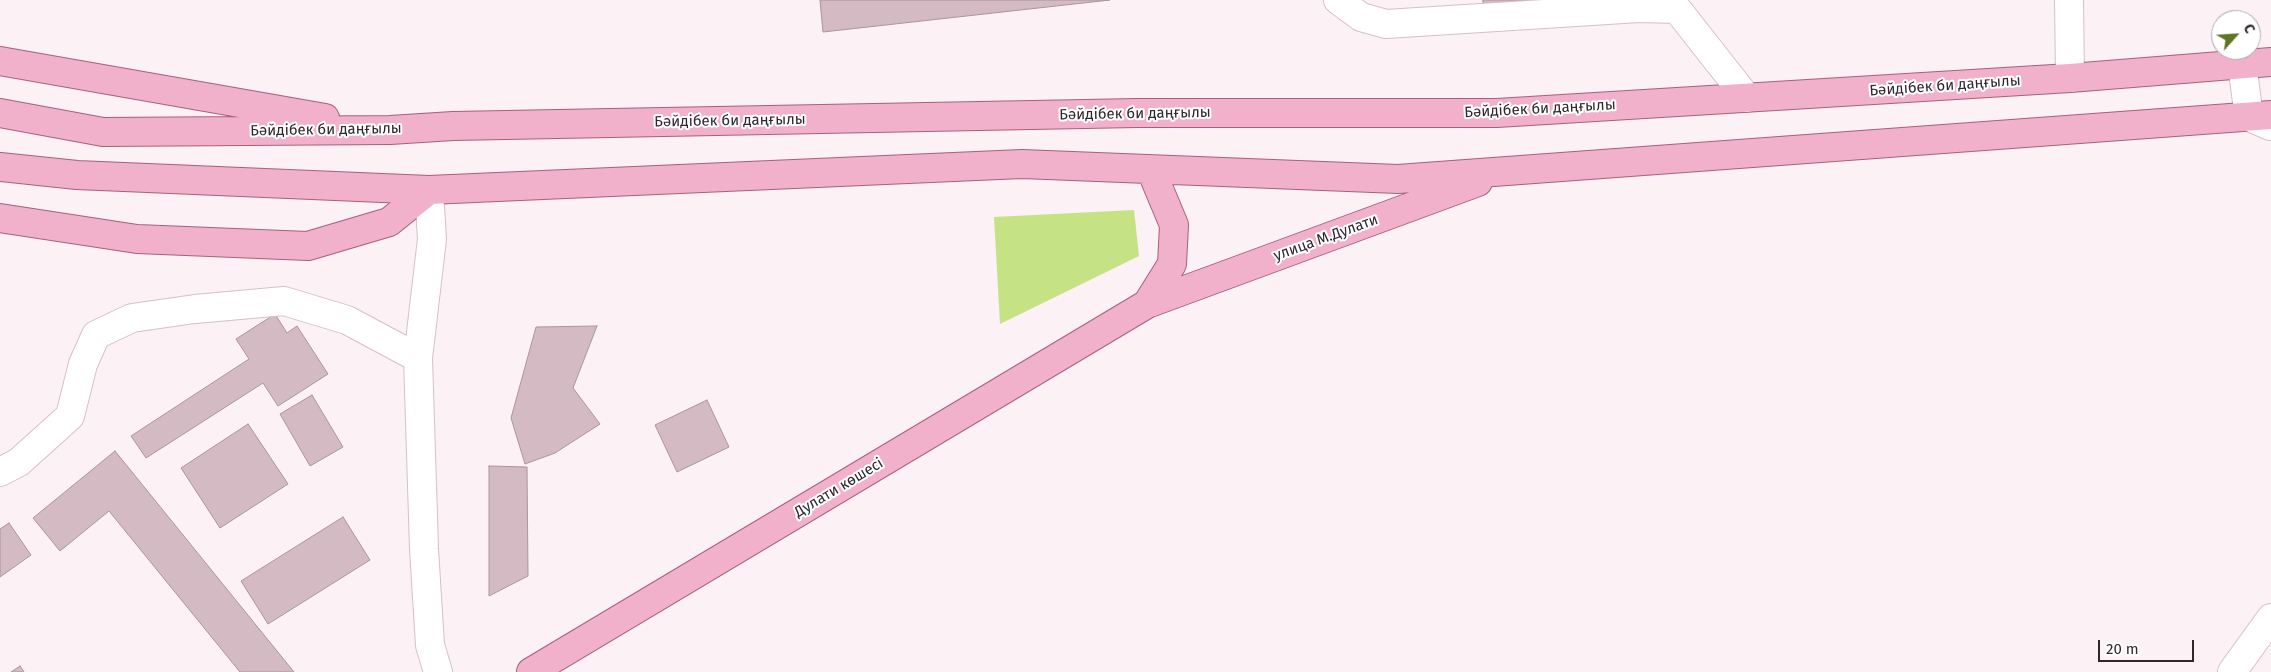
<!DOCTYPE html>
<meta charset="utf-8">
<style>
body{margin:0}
#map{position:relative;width:2271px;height:672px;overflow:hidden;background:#fcf1f5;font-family:"Fira Sans",sans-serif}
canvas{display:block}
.north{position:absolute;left:2211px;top:10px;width:50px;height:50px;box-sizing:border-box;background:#fff;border:1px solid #aca9aa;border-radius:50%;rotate:64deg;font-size:14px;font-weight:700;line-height:20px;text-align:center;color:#30272a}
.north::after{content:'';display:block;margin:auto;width:18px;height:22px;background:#5f7526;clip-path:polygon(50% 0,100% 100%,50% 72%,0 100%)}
.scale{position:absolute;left:2098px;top:640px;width:96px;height:22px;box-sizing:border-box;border:2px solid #30272a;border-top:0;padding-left:6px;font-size:15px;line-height:18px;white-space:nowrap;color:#30272a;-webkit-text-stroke:4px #fff;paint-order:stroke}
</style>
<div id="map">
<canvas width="2271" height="672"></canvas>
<div class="north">С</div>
<div class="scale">20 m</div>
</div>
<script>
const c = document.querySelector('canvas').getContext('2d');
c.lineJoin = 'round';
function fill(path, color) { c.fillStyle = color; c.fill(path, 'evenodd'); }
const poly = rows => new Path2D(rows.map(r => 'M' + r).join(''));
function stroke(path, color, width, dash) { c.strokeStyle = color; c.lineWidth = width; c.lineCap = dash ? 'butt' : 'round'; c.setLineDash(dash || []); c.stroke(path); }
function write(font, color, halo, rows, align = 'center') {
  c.font = font + ' "Fira Sans",sans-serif'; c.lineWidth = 4; c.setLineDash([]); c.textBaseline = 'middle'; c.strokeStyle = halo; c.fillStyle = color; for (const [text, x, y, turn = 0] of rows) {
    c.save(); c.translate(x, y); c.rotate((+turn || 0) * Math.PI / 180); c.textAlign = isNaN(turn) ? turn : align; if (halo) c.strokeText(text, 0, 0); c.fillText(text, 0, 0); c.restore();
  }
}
fill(poly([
 [1134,210,1139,256,1000,324,994,217]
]), '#c5e384');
const building = poly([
 [820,0,1110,0,823,32,820,0],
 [1483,0,1578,0,1483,9,1483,0],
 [275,314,287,333,297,326,328,374,278,406,263,383,146,458,131,436,249,359,236,339,275,314],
 [597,326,573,388,600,424,555,453,525,464,511,418,536,327,597,326],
 [312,395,343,447,310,466,280,414,312,395],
 [707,400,729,447,677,472,655,425,707,400],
 [248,424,288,484,220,528,181,468,248,424],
 [115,451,294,672,240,672,109,511,60,551,33,518,115,451],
 [489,466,527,467,528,576,489,596,489,466],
 [343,517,370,560,268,624,241,581,343,517],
 [9,523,31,555,0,577,0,529,9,523],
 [20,666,24,672,11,672,20,666]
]);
fill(building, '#d4bbc3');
stroke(building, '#ac949c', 1);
const minor = poly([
 [1338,0,1361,17,1386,24,1639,8,1677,9,1747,98],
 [2069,0,2070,78],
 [2242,64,2249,117,2270,126],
 [429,190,432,239,418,358,424,549,430,645,438,672],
 [0,472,19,462,70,416,83,364,96,335,132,318,195,309,284,301,347,320,418,358],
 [2232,672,2271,618]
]);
const major = poly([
 [0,61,325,118],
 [0,113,103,132,390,130,453,126,1137,113,1497,113,2070,78,2271,62],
 [0,167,77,175,429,190,1022,164,1398,179,2271,115],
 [0,218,137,239,308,246,389,222,429,190],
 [1147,304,1172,264,1174,225,1151,170],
 [531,672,1147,304,1478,182]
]);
stroke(minor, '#d8bfc7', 30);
stroke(major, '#a95f7c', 30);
stroke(minor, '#fff', 28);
stroke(major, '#f2b1cb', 28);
write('15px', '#30272a', '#fff', [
 ["Бәйдібек би даңғылы",1945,86,-4],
 ["Бәйдібек би даңғылы",1540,109,-3],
 ["Бәйдібек би даңғылы",1135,114,-1],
 ["Бәйдібек би даңғылы",730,121,-1],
 ["Бәйдібек би даңғылы",326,130,-1],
 ["улица М.Дулати",1326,238,-20],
 ["Дулати көшесі",839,488,-31]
]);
</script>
